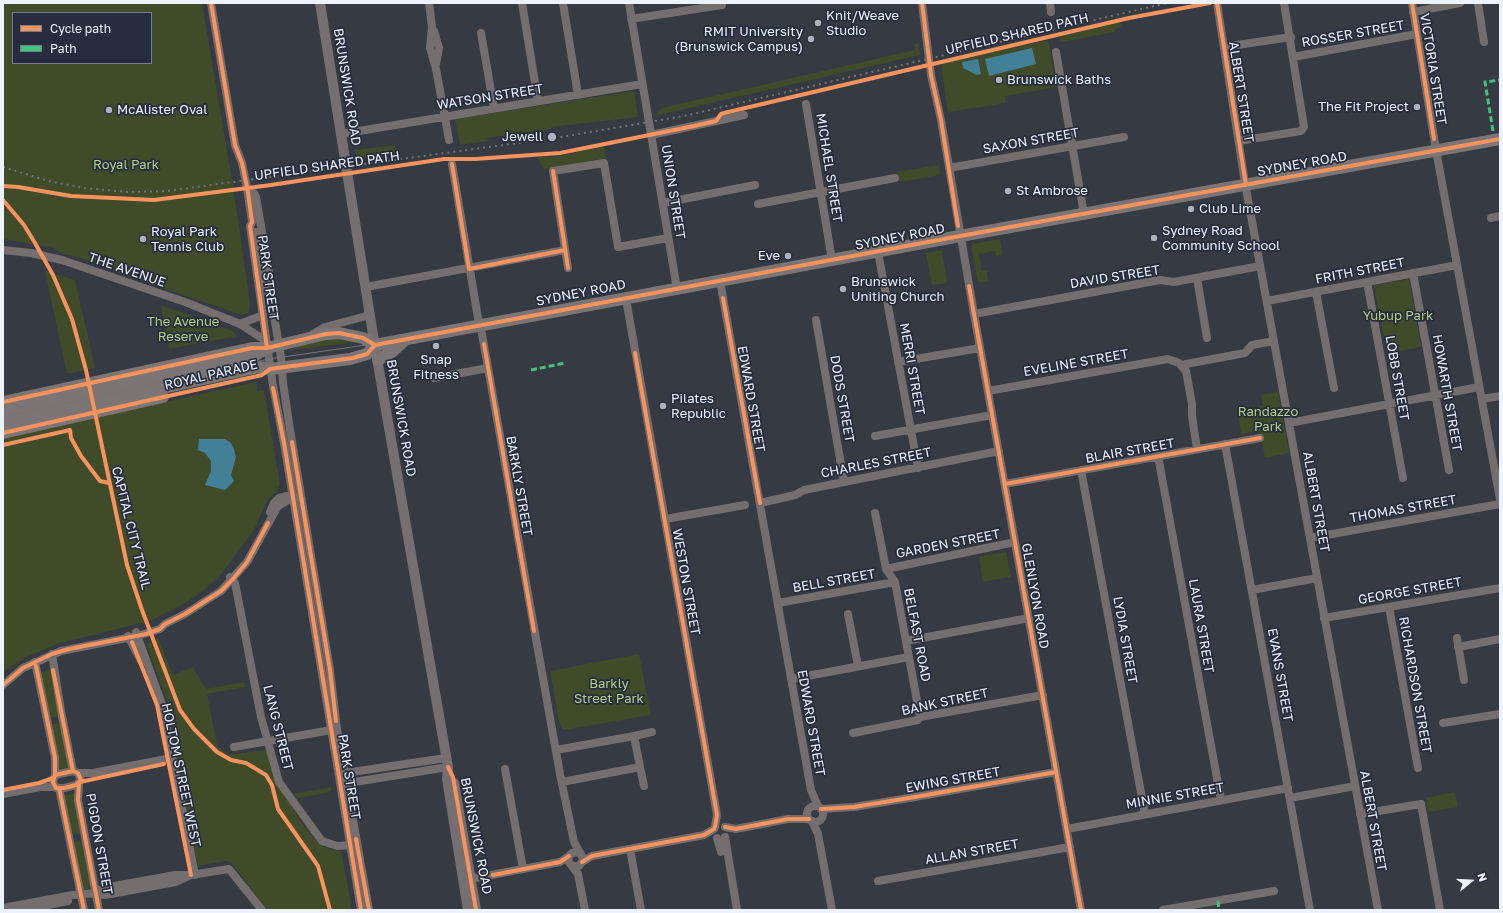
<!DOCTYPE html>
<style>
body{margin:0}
#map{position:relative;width:1503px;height:913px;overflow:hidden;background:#363a43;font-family:"Golos Text",sans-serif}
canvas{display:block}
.frame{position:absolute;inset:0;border:4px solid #edf3fe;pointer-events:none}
.legend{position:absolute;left:12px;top:12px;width:140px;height:52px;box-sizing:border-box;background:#262d3e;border:1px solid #767c8b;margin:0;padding:5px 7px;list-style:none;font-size:12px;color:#edf3fe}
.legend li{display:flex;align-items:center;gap:8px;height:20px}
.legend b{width:20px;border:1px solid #767c8b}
.north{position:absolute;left:1451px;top:861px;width:40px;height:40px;-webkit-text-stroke:3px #262d3e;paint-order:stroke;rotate:72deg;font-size:11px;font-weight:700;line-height:16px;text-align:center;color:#edf3fe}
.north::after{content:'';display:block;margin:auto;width:14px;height:18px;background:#edf3fe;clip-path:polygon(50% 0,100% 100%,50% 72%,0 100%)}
</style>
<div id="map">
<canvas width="1503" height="913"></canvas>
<div class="frame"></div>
<ul class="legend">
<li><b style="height:5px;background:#f8935d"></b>Cycle path</li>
<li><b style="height:5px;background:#40c37c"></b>Path</li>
</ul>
<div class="north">N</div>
</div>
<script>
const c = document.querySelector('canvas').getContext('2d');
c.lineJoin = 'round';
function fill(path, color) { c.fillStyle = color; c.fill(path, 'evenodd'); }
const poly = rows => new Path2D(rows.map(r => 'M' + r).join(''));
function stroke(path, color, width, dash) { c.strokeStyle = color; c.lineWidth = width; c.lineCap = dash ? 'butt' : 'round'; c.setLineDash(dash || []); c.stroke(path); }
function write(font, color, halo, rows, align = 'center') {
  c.font = font + ' "Golos Text",sans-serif'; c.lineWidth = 3.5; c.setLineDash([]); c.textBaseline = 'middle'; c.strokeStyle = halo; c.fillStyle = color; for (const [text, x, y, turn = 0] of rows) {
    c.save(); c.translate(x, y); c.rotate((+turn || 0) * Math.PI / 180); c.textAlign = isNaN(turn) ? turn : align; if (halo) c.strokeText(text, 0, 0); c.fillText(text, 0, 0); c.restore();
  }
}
fill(poly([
 [3,3,202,3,233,186,250,303,249,312,242,315,136,279,80,258,61,253,53,248,3,239],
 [13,13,151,13,151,63,13,63],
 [1120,22,1121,27,1115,29,1115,32,1061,42,1060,37],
 [1048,40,1056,87,1005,96,1006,103,948,112,941,63],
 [919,43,920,55,654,116,662,108,915,50,914,44],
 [634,91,638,117,551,127,551,129,487,138,488,141,460,145,455,119],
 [395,145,397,154,359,159,356,154,355,150],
 [604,146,606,158,543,169,537,157,556,157],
 [939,165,940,175,899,182,897,172],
 [1000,239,1002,255,996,256,995,251,979,254,982,271,987,271,988,281,978,283,971,246,973,244],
 [942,250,947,283,932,285,926,253],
 [45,271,75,280,95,368,67,374],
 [1409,279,1421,347,1387,353,1374,286],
 [161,305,232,331,237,336,169,349],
 [327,337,359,342,292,350,299,345],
 [256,382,257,391,264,390,280,484,277,491,270,497,266,503,254,530,222,573,204,590,187,602,150,621,57,644,28,656,3,672,3,438],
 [1278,392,1289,453,1265,458,1260,431,1241,434,1238,410,1263,406,1261,395],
 [1006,552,1011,577,983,582,979,557],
 [158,638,173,675,193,667,206,689,244,682,245,687,207,694,217,745,228,755,267,750,277,782,301,822,319,844,333,850,341,851,352,910,267,910,231,862,225,861,198,866,177,760,170,708,146,644],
 [639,654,651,715,563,730,559,722,550,671],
 [51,669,58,717,50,718,40,673],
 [60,723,70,768,61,770,58,768,52,724],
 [331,787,331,792,297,798,294,794],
 [1455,792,1458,807,1428,812,1426,798],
 [75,793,80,834,73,835,63,796],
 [82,840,84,840,92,888,82,890,74,842]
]), '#404b2a');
fill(poly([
 [1032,48,1036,64,989,76,985,59],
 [978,59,981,74,977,75,963,68,962,62],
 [199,439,225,439,231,443,234,449,236,457,231,475,234,481,225,490,205,485,211,471,211,461,205,453,198,450]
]), '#428097');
stroke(poly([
 [211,3,235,145,242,163,247,188,252,222,250,226,273,386,284,443,361,910],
 [429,3,432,27,430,48,436,69,449,140],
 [522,3,538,101],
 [563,3,578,95],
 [629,3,677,289],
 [922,3,931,75,941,120,974,314,1081,910],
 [1050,3,1051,12],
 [1217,3,1245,183,1378,910],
 [1412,3,1436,150,1500,499],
 [1478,3,1484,42],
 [1413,12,1460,3],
 [631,19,722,5],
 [434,31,439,48,436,64],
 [481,33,494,108],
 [1224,47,1291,37],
 [1056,52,1084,214],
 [1293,57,1417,34],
 [806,104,832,260],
 [341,134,642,84],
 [651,135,744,115],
 [1239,141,1301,131,1304,127,1284,3],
 [452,164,478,318,482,334,560,774,574,842,583,858,582,862,579,866,572,866,568,861,569,856,572,853,578,852],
 [949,168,1124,137],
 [248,192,254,193,256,197,272,290],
 [663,203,755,185],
 [758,204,895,178],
 [1491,218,1500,216],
 [256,232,263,273,274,316,281,357,283,383,289,423,330,670,337,729,369,910],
 [3,250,31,253,62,260,185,302,240,324,266,341],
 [878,252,918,468],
 [568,268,553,171,604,163,618,247,668,238],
 [1413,273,1449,470],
 [1197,278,1207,338],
 [720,281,811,790,818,806],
 [1367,282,1403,478],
 [366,287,565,250],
 [1316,292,1334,388],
 [626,299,717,815,715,827],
 [1267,301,1457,265],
 [974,314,1160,280,1174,282,1260,266],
 [816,320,844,482],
 [240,324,263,315],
 [313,334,325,327,370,315],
 [898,362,980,348],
 [1183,366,1186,364,1245,353,1252,345,1274,341],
 [434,378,488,368],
 [988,391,1168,359,1179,363,1186,371,1192,404,1192,416,1197,449],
 [1482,399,1500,396],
 [1289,423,1479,387],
 [875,436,992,415],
 [1225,444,1310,910],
 [1158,456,1221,800],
 [1081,470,1145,814],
 [1005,484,1260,438],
 [760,503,795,495,804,490,999,451],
 [270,512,274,503,279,498,286,496,296,497],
 [875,513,886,569,895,582,920,717],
 [665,519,745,505],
 [1310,538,1500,504],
 [886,569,1015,542],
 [230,577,235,583,261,717,279,782,322,841,337,846,354,845],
 [1252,590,1317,578],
 [778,603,895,582],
 [1389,607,1418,768],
 [848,614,858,666],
 [1324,618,1500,588],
 [136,632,162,704,195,875],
 [128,636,141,661],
 [1457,638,1464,680],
 [906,641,1029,618],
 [1458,647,1500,639],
 [52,654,61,711,73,771],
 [35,662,55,758,55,775,53,782,56,788,64,788,76,785,81,780,78,773,73,771,55,775],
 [791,679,909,657],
 [3,685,23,668,61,651,137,636,160,629,165,624,185,614,221,591,247,562,278,506,293,497],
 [1443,723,1500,714],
 [853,733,918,720,920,717,1043,695],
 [634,736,652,732],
 [234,747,337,729],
 [556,750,634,736,640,767,562,782],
 [640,767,644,786],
 [505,769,523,869],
 [78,773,93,773,172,758],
 [345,773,446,758],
 [79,783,78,800,99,910],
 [342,784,448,767],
 [59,788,84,910],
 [3,794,40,787,56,787],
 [1290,798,1355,786],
 '807 814a8 8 0 1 1 16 0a8 8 0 1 1-16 0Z',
 [821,809,854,807,915,797,1056,772],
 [1360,814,1421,804,1440,910],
 [812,821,818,834,832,910],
 [725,827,736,829,788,819,809,819],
 [1067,829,1288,788],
 [725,837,737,910],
 [717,838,721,852],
 [630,849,641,910],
 [582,862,592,856,704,835,714,829],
 [572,866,578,874,585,910],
 [465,880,560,862,569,856],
 [878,881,1070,847],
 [96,893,105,895,176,882,191,875,229,869,262,910],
 [3,908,73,895,96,893,104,888,175,875,191,875],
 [23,910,68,901],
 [1163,910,1274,891]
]), '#756e6e', 8);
stroke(poly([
 [320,3,375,347,448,767,447,779,468,910],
 [454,783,476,910]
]), '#766f71', 10);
stroke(poly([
 [375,345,960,236,1500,139],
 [378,360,393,351,405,340],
 [3,402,252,348,266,348],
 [3,413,236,362,254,356,267,348,326,334,339,333,363,338,375,345],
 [3,423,259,367,270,369,350,359,367,354,375,345],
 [3,433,163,397]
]), '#7c7576', 12);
stroke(poly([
 [3,417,269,359,387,342,1169,196,1500,137]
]), '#757477', 1);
stroke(poly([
 [3,167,48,181,84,188,128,192,167,191,555,138,684,116,1167,3]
]), '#757477', 2, [2, 4]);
stroke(poly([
 [1493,131,1485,82,1500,80],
 [531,370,565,363],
 [1218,901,1219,910]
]), '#40c37c', 3, [6, 3]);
stroke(poly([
 [211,3,235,145,242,163,248,192,252,222,250,226,267,348],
 [922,3,931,75,941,120,958,226],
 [1217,3,1246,185],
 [1412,3,1434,139],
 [452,164,469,269,565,250],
 [553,171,568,268],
 [3,186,18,187,71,196,154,200,271,185,444,159,475,159,560,153,694,126,716,121,721,114,724,113,1129,18,1210,3],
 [3,200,24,225,35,243,53,275,72,319,86,370,127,565,142,610,180,710,194,729,217,752,231,760,246,763,266,775,272,785,278,809,318,866,330,910],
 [969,286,1081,910],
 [723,298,760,503],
 [484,344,534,631],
 [375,345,960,236,1500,139],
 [635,353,717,815,715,827],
 [273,388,284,443,361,910],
 [3,402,252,348,267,348,326,334,339,333,363,338,375,345],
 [3,433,262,375,270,369,353,358,367,354,375,345],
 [292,442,330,670,336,721],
 [3,445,70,430,71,438,81,456,100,481,109,483],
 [1005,484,1260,438],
 [132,642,157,705,191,875],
 [36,666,55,758,55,775,53,782,56,788,64,788,76,785,81,780,78,773,73,771,55,775],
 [53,670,73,771],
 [3,685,23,668,52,654,69,649,146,634,160,629,165,624,185,614,221,591,233,579,247,562,268,523],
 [448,767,453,777,476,910],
 [80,782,164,764],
 [79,783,78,800,99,910],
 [59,788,84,910],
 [3,790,39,783,53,778],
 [821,809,854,807,915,797,1056,772],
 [725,827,736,829,788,819,809,819],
 [356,839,369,910],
 [582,862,592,856,704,835,714,829],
 [493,875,560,862,569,856]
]), '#f8935d', 4);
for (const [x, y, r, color] of [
 [818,23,4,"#adb2bd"],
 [811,39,4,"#adb2bd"],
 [999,80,4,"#adb2bd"],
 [1417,107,4,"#adb2bd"],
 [109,110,4,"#adb2bd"],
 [552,137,5,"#adb2bd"],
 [1008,191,4,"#adb2bd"],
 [1191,209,4,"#adb2bd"],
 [1154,238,4,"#adb2bd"],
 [143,239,4,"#adb2bd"],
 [788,256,4,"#adb2bd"],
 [843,289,4,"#adb2bd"],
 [436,346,4,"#adb2bd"],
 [663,406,4,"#adb2bd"]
]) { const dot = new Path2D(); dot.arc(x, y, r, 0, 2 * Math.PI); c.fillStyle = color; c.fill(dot); stroke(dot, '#262d3e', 1.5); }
write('13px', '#edf3fe', '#262d3e', [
 ["Knit/Weave",826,16],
 ["Studio",826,31],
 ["RMIT University",803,32,"right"],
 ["(Brunswick Campus)",803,47,"right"],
 ["Brunswick Baths",1007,80],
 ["The Fit Project",1409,107,"right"],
 ["McAlister Oval",117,110],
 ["Jewell",543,137,"right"],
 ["St Ambrose",1016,191],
 ["Club Lime",1199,209],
 ["Sydney Road",1162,231],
 ["Community School",1162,246],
 ["Royal Park",151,232],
 ["Tennis Club",151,247],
 ["Eve",780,256,"right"],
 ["Brunswick",851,282],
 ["Uniting Church",851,297],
 ["Snap",436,360,"center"],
 ["Fitness",436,375,"center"],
 ["Pilates",671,399],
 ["Republic",671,414]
], 'left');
write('13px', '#edf3fe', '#262d3e', [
 ["UPFIELD SHARED PATH",1017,34,-13],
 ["ROSSER STREET",1353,34,-10],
 ["VICTORIA STREET",1433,69,81],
 ["BRUNSWICK ROAD",347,87,81],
 ["ALBERT STREET",1241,92,81],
 ["WATSON STREET",490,97,-9],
 ["SAXON STREET",1031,141,-10],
 ["SYDNEY ROAD",1302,164,-10],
 ["UPFIELD SHARED PATH",327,166,-8],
 ["MICHAEL STREET",829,168,81],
 ["UNION STREET",673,192,81],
 ["SYDNEY ROAD",900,237,-11],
 ["THE AVENUE",127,270,19],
 ["FRITH STREET",1360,271,-11],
 ["DAVID STREET",1115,277,-9],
 ["PARK STREET",268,278,82],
 ["SYDNEY ROAD",581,293,-11],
 ["EVELINE STREET",1076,363,-10],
 ["MERRI STREET",912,369,80],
 ["ROYAL PARADE",211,375,-13],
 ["LOBB STREET",1397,378,80],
 ["HOWARTH STREET",1447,393,80],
 ["EDWARD STREET",751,399,80],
 ["DODS STREET",842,399,80],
 ["BRUNSWICK ROAD",401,418,80],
 ["BLAIR STREET",1130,451,-10],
 ["CHARLES STREET",876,463,-11],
 ["BARKLY STREET",519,486,80],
 ["ALBERT STREET",1316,502,80],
 ["THOMAS STREET",1403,509,-10],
 ["CAPITAL CITY TRAIL",131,528,76],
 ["GARDEN STREET",948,544,-11],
 ["BELL STREET",834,581,-10],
 ["WESTON STREET",686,582,80],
 ["GEORGE STREET",1410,591,-10],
 ["GLENLYON ROAD",1035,596,80],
 ["LAURA STREET",1201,626,80],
 ["BELFAST ROAD",917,635,79],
 ["LYDIA STREET",1125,640,80],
 ["EVANS STREET",1280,675,80],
 ["RICHARDSON STREET",1415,685,80],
 ["BANK STREET",945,702,-12],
 ["EDWARD STREET",811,723,80],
 ["LANG STREET",278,728,76],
 ["HOLTOM STREET WEST",181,775,78],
 ["PARK STREET",349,777,81],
 ["EWING STREET",953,780,-10],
 ["MINNIE STREET",1175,796,-10],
 ["ALBERT STREET",1373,821,80],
 ["BRUNSWICK ROAD",476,836,79],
 ["PIGDON STREET",99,844,80],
 ["ALLAN STREET",972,852,-10]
]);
write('13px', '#b4d081', '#262d3e', [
 ["Royal Park",126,165],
 ["Yubup Park",1398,316],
 ["The Avenue",183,322],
 ["Reserve",183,337],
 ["Randazzo",1268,412],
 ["Park",1268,427],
 ["Barkly",609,684],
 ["Street Park",609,699]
]);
</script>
